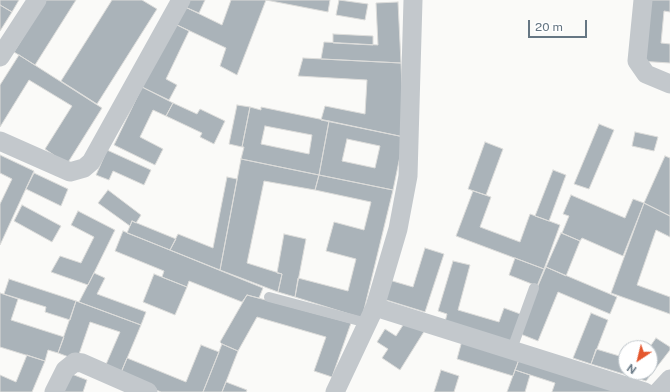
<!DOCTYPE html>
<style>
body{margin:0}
#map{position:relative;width:670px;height:392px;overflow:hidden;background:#fafaf8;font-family:"Public Sans",sans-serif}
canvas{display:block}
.north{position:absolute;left:618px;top:340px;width:40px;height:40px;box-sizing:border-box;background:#fff;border:1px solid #c1c8cd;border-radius:50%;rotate:215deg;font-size:11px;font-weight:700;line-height:16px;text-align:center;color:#657683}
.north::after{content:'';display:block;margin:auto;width:14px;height:18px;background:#e4572e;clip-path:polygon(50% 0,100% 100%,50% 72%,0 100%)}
.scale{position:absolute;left:528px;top:20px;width:59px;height:18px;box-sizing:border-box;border:2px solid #657683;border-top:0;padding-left:5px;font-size:12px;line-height:14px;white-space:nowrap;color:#657683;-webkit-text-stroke:3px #fff;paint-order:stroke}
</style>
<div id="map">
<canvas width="670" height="392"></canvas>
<div class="north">N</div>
<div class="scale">20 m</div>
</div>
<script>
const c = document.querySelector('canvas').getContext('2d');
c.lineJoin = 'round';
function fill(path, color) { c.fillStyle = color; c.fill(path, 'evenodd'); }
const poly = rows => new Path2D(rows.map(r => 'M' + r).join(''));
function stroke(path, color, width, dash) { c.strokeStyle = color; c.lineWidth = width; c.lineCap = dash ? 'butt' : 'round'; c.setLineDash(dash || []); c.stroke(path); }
const building = poly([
 [0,0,19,0,12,12,0,5,0,0],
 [46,0,76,0,35,65,14,52,46,0],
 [112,0,142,0,157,9,97,104,61,81,112,0],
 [188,0,205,0,199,13,185,7,188,0],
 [231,0,266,0,237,75,220,66,226,48,173,23,181,5,222,25,231,0],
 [266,0,330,0,328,12,266,0],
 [339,0,368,4,365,20,336,15,339,0],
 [644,0,670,0,670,12,664,11,661,43,670,44,670,63,639,61,644,0],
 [398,2,401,63,321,59,324,42,378,45,376,3,398,2],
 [0,5,12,12,0,31,0,5],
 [173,23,189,31,166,79,177,85,169,100,142,87,173,23],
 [333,34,373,36,373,45,333,43,333,34],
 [19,55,102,108,67,164,45,149,72,106,29,80,0,127,0,85,19,55],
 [303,58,401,63,404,137,321,120,325,106,365,114,367,80,298,76,303,58],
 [142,87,173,103,166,116,153,110,140,137,163,149,155,165,114,145,142,87],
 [173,103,197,114,200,109,225,121,214,144,200,137,202,133,166,116,173,103],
 [237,105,250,107,242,147,229,144,237,105],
 [250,107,261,110,261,107,329,121,319,175,241,159,244,147,242,147,250,107],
 [265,126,312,135,309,154,261,144,265,126],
 [329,121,404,137,393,190,319,175,329,121],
 [347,139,380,146,375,168,342,161,347,139],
 [599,124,614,130,589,189,574,184,599,124],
 [635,132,658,137,654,151,632,146,635,132],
 [485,142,503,149,486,195,468,189,485,142],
 [107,150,151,170,144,185,113,171,109,180,96,175,107,150],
 [0,155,34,171,0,245,0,204,12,179,0,173,0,155],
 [665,156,670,158,670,216,644,203,665,156],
 [241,159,319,175,315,190,264,181,247,263,282,274,278,292,220,270,241,159],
 [553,170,566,175,549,221,535,216,553,170],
 [34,173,68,189,61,206,26,189,34,173],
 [319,175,393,190,362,318,295,297,298,278,348,291,356,259,326,251,334,222,364,230,371,202,315,190,319,175],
 [227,177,237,179,220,270,170,250,178,234,213,248,227,177],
 [108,190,141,215,136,223,132,221,130,226,98,203,108,190],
 [473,191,491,197,480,227,520,242,530,214,560,225,544,269,456,236,473,191],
 [571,195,625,218,633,199,644,203,623,256,582,238,580,241,562,233,569,216,563,214,571,195],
 [644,203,670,216,670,237,656,230,637,285,670,297,670,314,611,293,644,203],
 [22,205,61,226,52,242,14,221,22,205],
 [78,211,115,230,88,285,51,272,60,256,81,263,94,237,71,225,78,211],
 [132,221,176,239,170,250,127,233,132,221],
 [123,231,263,288,259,298,247,295,242,302,189,281,187,287,162,277,164,271,115,251,123,231],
 [561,233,580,241,566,276,546,267,561,233],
 [284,234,306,239,295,297,278,292,282,274,277,273,284,234],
 [425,248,444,254,425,312,383,299,389,280,413,287,425,248],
 [515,258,544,269,537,286,509,275,515,258],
 [453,261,470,265,458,310,499,322,504,308,523,315,512,346,444,326,447,314,438,311,453,261],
 [546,267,617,297,610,314,558,292,538,341,518,333,546,267],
 [94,273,105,278,97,294,146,312,141,325,79,302,94,273],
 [154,274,187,287,175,315,143,302,154,274],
 [9,279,76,301,70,320,45,312,46,307,4,294,9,279],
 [0,293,18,299,11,320,64,337,58,353,48,350,45,361,0,347,0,293],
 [247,295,351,323,332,377,314,371,326,337,257,317,238,351,222,344,220,342,247,295],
 [76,301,141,325,120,375,104,369,120,332,90,322,77,360,58,353,76,301],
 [591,313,608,320,591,364,573,358,591,313],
 [407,319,425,330,400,370,382,358,388,349,377,342,385,329,396,336,407,319],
 [463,337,521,354,513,376,457,359,463,337],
 [656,338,670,347,670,350,646,381,591,364,596,349,626,358,626,372,650,372,649,348,656,338],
 [222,344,238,351,222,392,203,392,222,344],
 [201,345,219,352,203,392,161,392,120,375,127,358,186,382,201,345],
 [521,354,636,392,552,392,555,383,515,370,521,354],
 [27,355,45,361,32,392,0,392,0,375,16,382,27,355],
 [441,370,459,376,454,392,434,392,441,370],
 [515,370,530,375,525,392,507,392,515,370],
 [69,373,87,380,83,392,61,392,69,373],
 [226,382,247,390,246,392,222,392,226,382]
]);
fill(building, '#aab3b9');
stroke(building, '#dcdcda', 1);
stroke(poly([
 [269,297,367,323],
 [512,349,534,288]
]), '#c3c8cc', 10);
stroke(poly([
 [643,0,637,61,646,74,670,84],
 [0,57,37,0],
 [0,141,70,172,84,168,91,162,181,0],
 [375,307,645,392],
 [54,392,65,370,75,362,82,363,148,392],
 [335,392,375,307,398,229,408,176,413,0],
 [658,392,670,379]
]), '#c3c8cc', 19);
</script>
